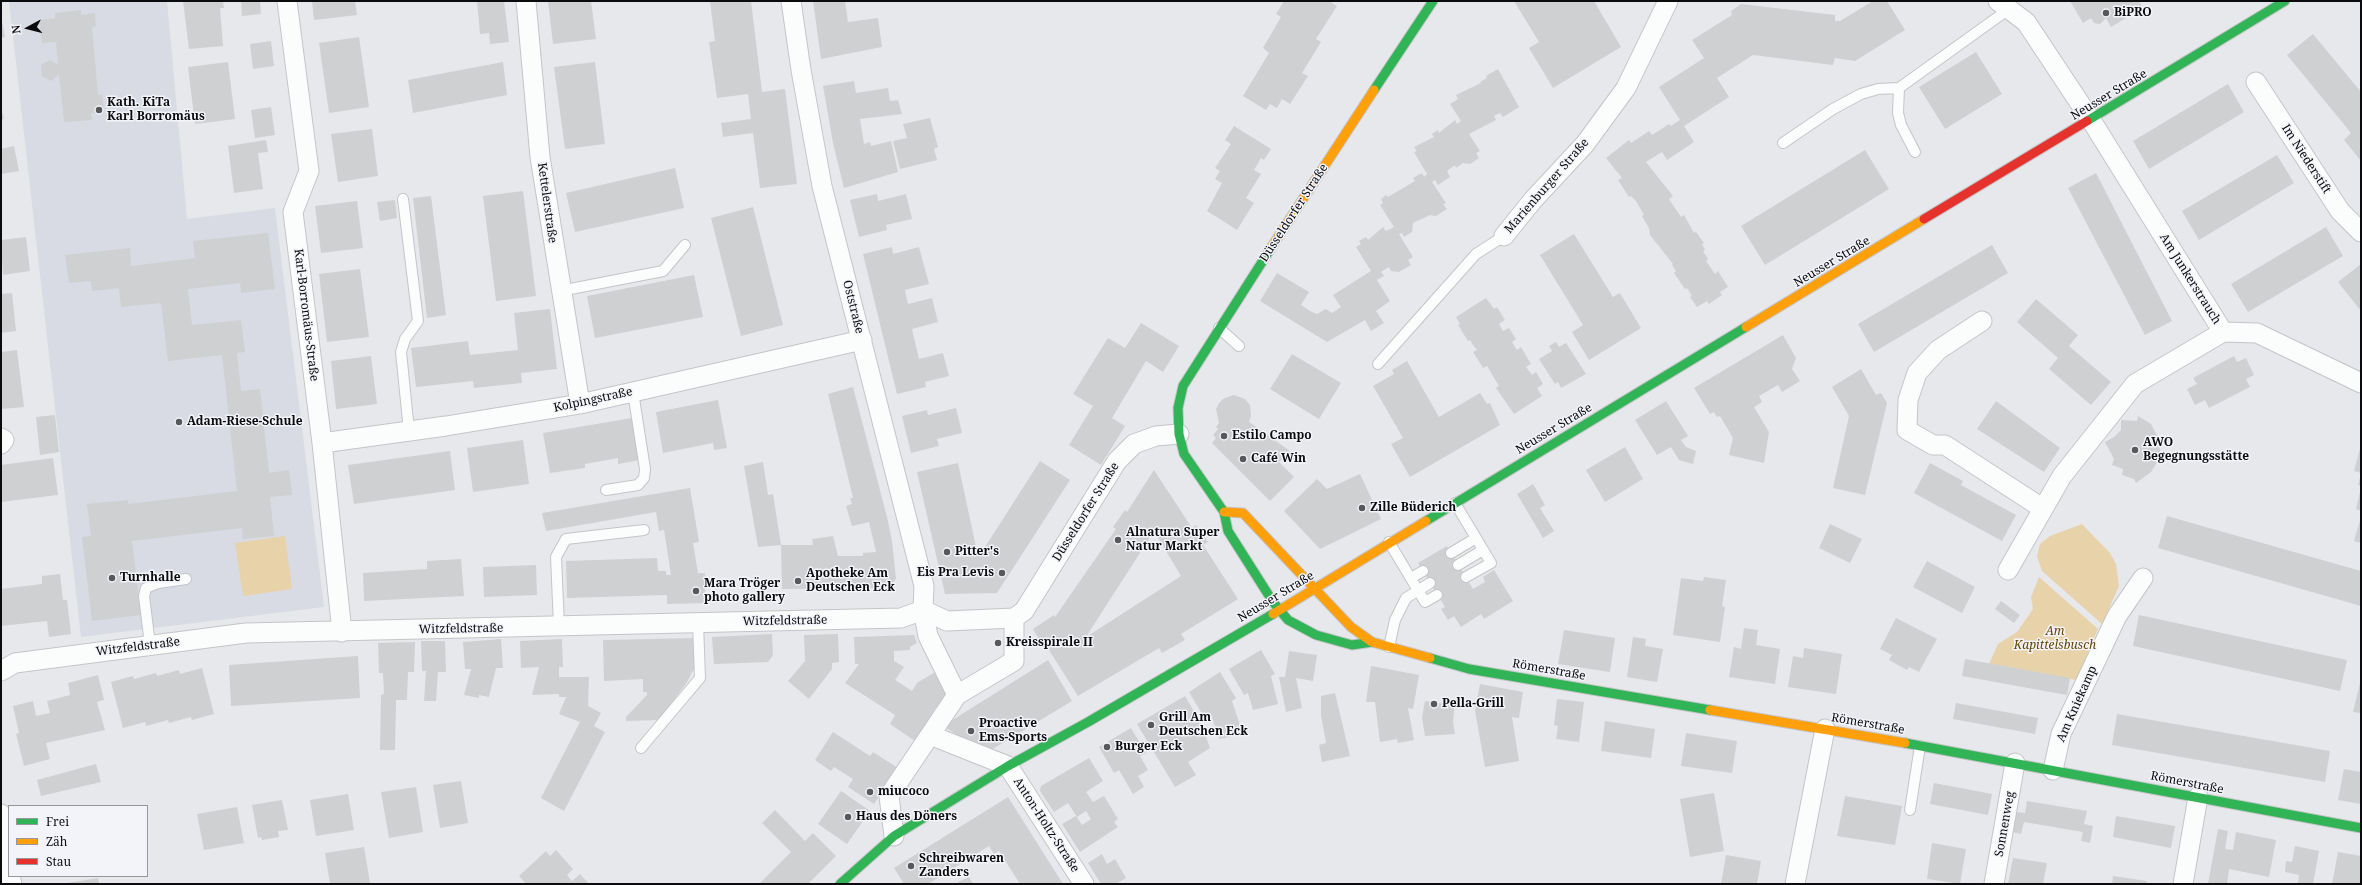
<!DOCTYPE html>
<meta charset="utf-8">
<style>
body{margin:0}
#map{position:relative;width:2362px;height:885px;overflow:hidden;background:#e7e8eb;font-family:"Noto Serif",serif}
canvas{display:block}
.frame{position:absolute;inset:0;border:2px solid #0b0b0d;pointer-events:none}
.legend{position:absolute;left:8px;top:805px;width:140px;height:72px;box-sizing:border-box;background:#f3f4fa;border:1px solid #96979b;margin:0;padding:5px 7px;list-style:none;font-size:12px;color:#0b0b0d}
.legend li{display:flex;align-items:center;gap:8px;height:20px}
.legend b{width:20px;border:1px solid #96979b}
.north{position:absolute;left:8px;top:8px;width:40px;height:40px;-webkit-text-stroke:3px #f3f4fa;paint-order:stroke;rotate:263deg;font-size:11px;font-weight:700;line-height:16px;text-align:center;color:#0b0b0d}
.north::after{content:'';display:block;margin:auto;width:14px;height:18px;background:#0b0b0d;clip-path:polygon(50% 0,100% 100%,50% 72%,0 100%)}
</style>
<div id="map">
<canvas width="2362" height="885"></canvas>
<div class="frame"></div>
<ul class="legend">
<li><b style="height:5px;background:#30b455"></b>Frei</li>
<li><b style="height:5px;background:#ff9f0a"></b>Zäh</li>
<li><b style="height:5px;background:#e5322d"></b>Stau</li>
</ul>
<div class="north">N</div>
</div>
<script>
const c = document.querySelector('canvas').getContext('2d');
c.lineJoin = 'round';
function fill(path, color) { c.fillStyle = color; c.fill(path, 'evenodd'); }
const poly = rows => new Path2D(rows.map(r => 'M' + r).join(''));
function stroke(path, color, width, dash) { c.strokeStyle = color; c.lineWidth = width; c.lineCap = dash ? 'butt' : 'round'; c.setLineDash(dash || []); c.stroke(path); }
function write(font, color, halo, rows, align = 'center') {
  c.font = font + ' "Noto Serif",serif'; c.lineWidth = 3; c.setLineDash([]); c.textBaseline = 'middle'; c.strokeStyle = halo; c.fillStyle = color; for (const [text, x, y, turn = 0] of rows) {
    c.save(); c.translate(x, y); c.rotate((+turn || 0) * Math.PI / 180); c.textAlign = isNaN(turn) ? turn : align; if (halo) c.strokeText(text, 0, 0); c.fillText(text, 0, 0); c.restore();
  }
}
fill(poly([
 [9,1,167,1,187,219,275,208,324,607,81,637]
]), '#d8dbe3');
fill(poly([
 [2082,524,2110,553,2116,564,2119,586,2102,624,2042,571,2037,556,2040,544,2050,536],
 [285,536,292,589,243,596,235,543],
 [2039,577,2098,629,2076,680,1989,664,1998,644,2017,632,2033,609,2031,597]
]), '#e8d2aa');
fill(poly([
 [183,1,223,1,224,8,220,8,223,46,189,49],
 [241,1,260,1,261,14,242,16],
 [312,1,355,1,357,15,314,20],
 [477,1,504,1,509,42,490,44,489,33,480,34],
 [548,1,591,1,596,39,553,44],
 [710,1,751,1,762,92,785,89,797,184,760,188,753,133,723,137,721,123,751,119,748,94,717,98,709,42,715,41],
 [813,1,845,1,848,22,878,18,882,47,821,59],
 [1284,1,1329,1,1337,6,1316,39,1321,42,1302,73,1308,76,1290,104,1282,99,1277,108,1270,104,1266,110,1243,96,1269,53,1263,48,1281,17,1276,14],
 [1514,1,1594,1,1621,47,1553,88,1529,48,1539,42],
 [1873,1,1887,1,1905,30,1855,61,1835,58,1833,65,1753,55,1717,78,1729,97,1684,126,1694,142,1667,160,1662,152,1646,162,1673,196,1669,199,1681,217,1684,215,1694,233,1696,232,1704,243,1702,244,1705,250,1703,251,1708,259,1706,261,1715,274,1718,271,1728,287,1720,292,1722,295,1709,304,1707,301,1697,307,1690,297,1692,296,1687,288,1685,289,1674,273,1676,271,1672,265,1673,264,1650,235,1649,228,1642,216,1644,215,1636,201,1631,196,1629,197,1618,180,1622,178,1606,158,1629,140,1631,143,1649,131,1652,135,1669,124,1671,126,1680,120,1659,87,1704,58,1692,40,1732,15,1731,11,1741,4,1835,15,1835,21,1840,21],
 [2070,1,2139,1,2143,8,2111,27,2106,18,2100,24,2094,23,2091,18,2083,23],
 [81,10,81,15,95,13,96,26,92,27,98,95,102,95,104,112,91,113,92,120,64,122,59,74,51,81,42,76,41,65,50,60,58,65,56,42,42,43,39,20,55,18,55,13],
 [1,16,5,37,1,38],
 [2313,34,2361,92,2361,161,2344,140,2351,133,2287,55],
 [359,37,369,107,329,113,319,43],
 [271,41,274,66,253,69,250,44],
 [1976,52,2002,94,1945,129,1919,87],
 [228,62,235,119,195,124,188,67],
 [503,62,507,95,413,113,408,80],
 [595,62,605,144,565,149,554,67],
 [1498,69,1519,107,1503,117,1500,113,1494,116,1496,120,1469,134,1480,151,1476,153,1479,158,1470,164,1463,163,1456,168,1455,165,1447,171,1450,177,1438,185,1435,180,1432,182,1446,203,1443,204,1447,209,1436,216,1430,215,1413,223,1412,232,1404,237,1402,233,1399,234,1413,257,1408,260,1411,265,1399,272,1391,271,1389,267,1381,272,1384,276,1377,280,1390,301,1376,311,1384,323,1371,331,1365,320,1327,342,1260,301,1277,273,1309,292,1301,305,1310,311,1317,314,1326,309,1332,313,1341,307,1333,295,1371,271,1356,247,1361,244,1359,241,1366,237,1368,240,1383,227,1386,231,1394,227,1380,205,1383,203,1381,199,1386,195,1388,197,1415,181,1413,178,1422,173,1424,177,1427,174,1414,152,1417,151,1414,147,1434,137,1432,134,1438,130,1439,133,1455,120,1457,124,1461,121,1450,104,1458,99,1456,95,1481,83,1480,82,1487,78,1486,76],
 [854,81,856,93,888,88,890,101,898,100,902,114,860,119,864,144,870,142,871,146,891,141,898,172,844,188,833,143,823,86],
 [2228,84,2244,112,2149,169,2133,141],
 [271,107,275,135,255,138,251,110],
 [1,108,4,119,1,120],
 [930,118,938,147,934,149,937,160,900,169,893,141,907,138,903,124],
 [1234,126,1271,149,1264,160,1261,158,1254,170,1261,174,1246,198,1254,203,1237,230,1207,211,1222,183,1215,179,1220,171,1215,168,1231,144,1225,140],
 [372,129,378,176,338,182,331,134],
 [266,140,268,152,258,153,263,189,234,193,228,146],
 [14,146,19,171,1,174,1,149],
 [1865,150,1889,189,1765,265,1741,226],
 [2277,155,2294,183,2199,240,2182,211],
 [675,168,684,208,575,232,566,193],
 [2096,173,2172,321,2145,335,2068,188],
 [523,191,536,296,496,301,483,196],
 [877,194,878,201,906,194,912,219,886,225,887,230,859,237,850,200],
 [431,196,446,315,427,318,413,198],
 [395,200,397,218,380,221,377,202],
 [357,201,363,248,321,253,315,206],
 [753,207,783,325,741,336,711,218],
 [2326,227,2343,256,2248,312,2231,284],
 [268,233,275,289,241,293,240,283,188,289,192,325,241,320,245,352,237,353,241,391,260,389,269,473,289,470,292,495,270,497,274,536,243,539,242,528,132,541,141,615,92,621,82,537,91,536,87,504,128,500,128,504,237,491,222,355,168,361,161,303,121,307,119,288,92,291,91,281,69,283,65,255,130,248,131,266,195,258,193,241],
 [1574,234,1613,297,1620,293,1641,328,1589,360,1572,332,1583,325,1540,255],
 [26,237,30,271,3,275,1,240],
 [1992,245,2008,273,1874,352,1858,324],
 [892,247,893,254,919,247,929,284,905,290,908,304,932,298,938,322,912,329,919,359,943,353,949,376,925,382,926,387,897,394,863,254],
 [2361,264,2361,311,2338,282],
 [360,269,369,337,327,342,319,274],
 [694,275,703,317,595,338,587,296],
 [12,293,16,331,1,333,1,294],
 [1486,298,1494,309,1497,307,1505,320,1499,324,1503,331,1509,328,1516,339,1512,342,1517,350,1521,347,1531,364,1526,367,1532,375,1536,372,1543,384,1537,388,1542,396,1514,414,1496,388,1499,386,1487,366,1483,368,1473,352,1477,350,1473,345,1470,340,1468,341,1458,325,1460,324,1456,317],
 [2036,299,2078,335,2069,346,2111,382,2091,405,2049,369,2058,358,2017,322],
 [550,309,557,369,521,373,522,383,474,388,473,381,416,387,411,348,468,341,470,355,518,350,514,313],
 [1141,323,1179,346,1163,372,1146,361,1112,418,1125,426,1101,465,1069,445,1093,406,1073,394,1108,338,1125,348],
 [1783,335,1796,358,1792,369,1800,381,1782,392,1778,385,1759,396,1762,402,1754,407,1769,432,1764,463,1729,455,1733,438,1720,416,1717,417,1714,412,1710,414,1694,388],
 [1556,342,1559,347,1566,343,1586,374,1561,388,1558,382,1555,384,1539,359,1552,351,1549,346],
 [17,350,24,407,1,409,1,352],
 [1292,354,1341,383,1319,419,1270,389],
 [371,356,377,404,336,409,331,361],
 [2234,356,2237,362,2246,358,2254,375,2246,379,2250,387,2209,408,2205,400,2195,405,2187,389,2197,384,2193,378],
 [1407,361,1439,417,1480,393,1487,404,1490,403,1500,425,1410,477,1391,444,1403,438,1373,386,1394,374,1392,370],
 [1861,369,1876,395,1881,393,1887,403,1865,495,1833,488,1849,416,1832,387],
 [853,387,887,517,892,541,896,579,888,588,782,589,781,545,758,547,744,466,763,462,768,495,773,494,781,545,813,545,812,539,833,536,838,556,863,556,863,553,876,552,869,522,852,526,846,506,852,504,850,498,853,498,828,394],
 [1234,395,1245,399,1250,405,1251,416,1249,422,1290,451,1279,462,1294,477,1270,501,1212,443,1216,438,1213,435,1218,429,1216,427,1219,423,1216,409,1219,403,1223,399],
 [718,400,727,448,714,450,713,443,663,453,656,412],
 [1666,401,1688,436,1681,440,1686,447,1696,451,1693,464,1679,460,1671,447,1657,455,1635,420],
 [1996,401,2060,448,2044,472,1977,429],
 [956,408,962,433,937,439,939,446,911,453,902,416,927,410,928,415],
 [55,415,59,452,40,455,36,417],
 [2138,416,2151,424,2160,441,2160,458,2151,472,2136,483,2134,479,2122,475,2123,469,2112,465,2114,459,2105,442,2114,437,2121,430,2121,420,2137,421],
 [632,418,640,460,618,464,618,458,585,464,585,468,550,473,543,433],
 [523,440,529,484,473,492,467,448],
 [2361,445,2361,473,2354,471],
 [1625,447,1643,479,1605,502,1586,470],
 [450,451,455,490,354,504,348,465],
 [53,458,58,495,1,502,1,465],
 [1040,461,1070,480,997,593,945,594,917,472,958,463,976,547,985,547],
 [1930,463,1963,481,1961,485,2016,515,2002,541,1914,493],
 [1154,470,1192,528,1196,525,1208,542,1203,545,1238,599,1181,634,1185,640,1162,653,1159,648,1078,696,1049,650,1046,651,1033,629,1054,615,1055,617,1116,529,1113,527,1125,510,1127,512],
 [1154,531,1181,576,1086,637],
 [2361,473,2361,486,2358,485],
 [1360,474,1381,519,1320,549,1284,511,1317,479,1327,489],
 [1533,484,1545,505,1540,508,1554,531,1543,538,1517,494],
 [690,488,699,542,693,543,698,573,705,573,705,603,667,604,667,595,567,598,566,561,657,558,658,571,666,571,666,575,671,575,664,530,659,531,656,512,546,531,542,513],
 [2360,492,2361,492,2361,511,2356,509],
 [2167,516,2361,571,2361,606,2158,548],
 [2361,517,2361,543,2354,541],
 [1830,524,1862,539,1850,563,1819,548],
 [1447,546,1473,589,1485,582,1483,577,1494,570,1513,601,1484,619,1481,614,1461,627,1454,616,1448,620,1441,609,1445,607,1418,563],
 [461,559,464,596,364,601,363,573,427,569,427,561],
 [1927,561,1975,587,1962,613,1913,587],
 [536,565,537,595,484,597,483,567],
 [60,574,63,600,67,600,71,634,49,637,47,621,1,626,1,589,42,584,42,576],
 [1704,577,1726,580,1722,606,1725,607,1720,642,1673,635,1681,578,1703,581],
 [2001,601,2020,615,2014,623,1995,609],
 [2139,615,2347,660,2340,691,2133,646],
 [1896,618,1937,639,1919,672,1909,667,1907,670,1889,660,1892,655,1880,649],
 [1744,628,1758,630,1756,645,1780,649,1775,684,1729,677,1734,647,1741,649],
 [1564,630,1615,638,1610,672,1558,664],
 [772,634,773,655,768,662,714,664,712,637],
 [838,634,839,662,832,663,832,669,809,699,788,681,805,661,804,635],
 [914,635,917,643,910,647,910,650,894,651,894,661,904,667,895,680,912,691,917,683,935,672,948,695,941,706,936,707,915,741,890,724,895,715,845,683,859,664,855,664,854,637],
 [1633,637,1646,639,1645,646,1663,649,1657,682,1627,677],
 [695,638,695,667,687,682,659,720,626,721,626,717,647,695,647,692,643,692,643,679,604,681,603,640],
 [501,639,503,668,496,668,489,697,479,695,479,698,464,695,471,669,465,669,463,642],
 [562,639,563,667,559,667,559,677,589,677,588,706,601,713,594,726,605,732,564,811,541,798,580,722,559,714,566,697,559,697,559,694,532,695,539,667,521,668,520,641],
 [421,641,445,641,446,672,438,672,436,701,424,701,426,671,422,671],
 [415,642,414,672,408,672,407,700,396,700,395,750,380,750,381,695,384,694,383,673,379,673,378,643],
 [1804,648,1842,654,1836,694,1788,687,1793,656,1803,658],
 [1261,650,1275,674,1271,676,1278,704,1253,710,1248,693,1244,695,1229,669],
 [1289,651,1317,655,1313,681,1296,678,1302,708,1286,712,1279,677,1285,677],
 [358,656,360,698,231,706,229,665],
 [1965,659,2070,678,2067,695,1962,676],
 [1048,660,1072,701,986,753,943,726],
 [1371,666,1419,675,1413,709,1408,708,1414,740,1398,743,1397,739,1380,742,1375,702,1366,702],
 [202,668,214,714,192,720,191,717,169,723,168,720,146,726,145,722,123,728,111,682,133,676,134,679,156,673,157,676,179,670,180,674],
 [1220,672,1236,698,1232,701,1242,731,1229,735,1230,737,1219,739,1211,714,1204,717,1189,692],
 [98,675,104,700,97,702,105,730,46,743,50,759,24,766,16,734,19,733,13,706,33,701,36,716,50,713,47,701,70,695,68,683],
 [2360,683,2361,683,2361,713,2353,712],
 [1480,684,1523,692,1519,718,1512,717,1519,761,1485,767,1475,711],
 [1335,693,1350,756,1322,762,1319,745,1326,743,1321,715,1321,696],
 [1185,696,1202,725,1210,748,1188,762,1196,775,1175,787,1137,724],
 [1557,699,1584,702,1579,742,1556,739,1558,726,1554,725],
 [1446,700,1455,701,1453,722,1455,734,1425,736,1422,718,1425,701,1445,704],
 [1956,703,2038,718,2035,734,1953,719],
 [2117,714,2330,751,2325,782,2112,745],
 [1605,721,1655,729,1651,758,1601,751],
 [1131,728,1146,753,1140,756,1148,770,1138,776,1144,787,1133,794,1119,770,1114,773,1099,747],
 [833,732,870,756,873,752,898,768,874,804,848,787,853,779,834,767,831,771,815,760],
 [1686,733,1737,741,1732,773,1681,766],
 [1089,758,1103,781,1086,792,1093,802,1104,796,1118,819,1114,822,1118,827,1080,852,1062,824,1076,816,1082,825,1091,819,1086,811,1077,817,1068,803,1054,812,1040,791,1041,786],
 [96,764,101,782,41,796,37,780],
 [2344,769,2361,772,2361,804,2338,800],
 [461,781,468,823,440,828,433,785],
 [1934,783,1992,794,1988,815,1930,804],
 [416,787,423,832,389,838,381,792],
 [841,791,870,811,847,844,818,824],
 [1714,793,1724,851,1690,857,1680,799],
 [348,794,354,830,316,836,310,800],
 [1845,796,1902,806,1895,845,1837,836],
 [1008,797,1063,884,1020,884,999,851,994,854,989,846,928,884,904,884,894,868],
 [282,800,288,830,278,831,279,837,262,840,261,837,258,838,252,805],
 [2027,801,2087,811,2084,824,2093,826,2090,843,2081,841,2083,832,2024,822,2021,834,2013,832,2016,812,2025,813],
 [237,807,244,843,204,850,197,814],
 [775,810,805,841,813,833,836,856,808,884,759,884,791,852,762,823],
 [2116,816,2175,826,2171,848,2113,837],
 [2218,829,2228,831,2225,849,2233,850,2236,832,2276,840,2269,877,2229,869,2227,884,2208,884],
 [1932,843,1966,849,1960,884,1927,879],
 [2295,846,2319,851,2313,884,2298,883,2299,875,2285,872,2286,861,2292,862],
 [364,847,370,883,330,884,325,853],
 [556,850,573,869,567,875,572,881,580,874,589,884,526,884,519,876,546,851,550,856],
 [2338,852,2361,856,2361,884,2332,884],
 [1102,854,1107,864,1115,859,1126,878,1116,884,1101,884,1088,863],
 [1726,855,1761,861,1757,884,1721,884],
 [2013,858,2047,863,2043,884,2008,884],
 [2113,876,2147,881,2146,884,2112,884],
 [969,877,973,884,959,884,958,882],
 [98,878,99,884,68,884,67,883]
]), '#cfd0d2');
const lane = poly([
 [1783,143,1833,109,1861,94,1878,89,1899,88],
 [1915,152,1901,125,1898,113,1899,88,2009,9],
 [403,199,418,321,405,339,401,352,409,431],
 [560,291,663,271,685,245],
 [1219,328,1239,346],
 [1378,364,1476,254,1504,236],
 [606,490,638,485,644,478,645,469,633,392],
 [1455,503,1491,563,1466,577],
 [1389,542,1425,602,1437,595],
 [1451,553,1476,538],
 [1458,565,1483,550],
 [1411,578,1423,571],
 [559,626,556,557,566,539,644,530],
 [150,645,144,596,146,588,158,583,186,579],
 [1389,647,1395,620,1406,598,1430,583],
 [641,748,700,678,698,623],
 [1910,810,1920,746]
]);
const street = poly([
 [287,1,309,171,293,212,322,443,342,632],
 [526,1,540,157,580,404],
 [791,1,801,70,822,186,924,586,923,610,928,636,957,695],
 [1998,1,2026,22,2091,120,2223,332],
 [2256,82,2340,211,2361,232],
 [1504,236,1533,200,1585,144,1626,88,1668,1],
 [1982,321,1938,350,1917,373,1908,400,1907,430,1933,445,1945,445,2042,508],
 [2223,332,2257,333,2361,383],
 [1,438,4,440,1,444],
 [322,443,446,426,580,404,862,340],
 [2008,570,2062,476,2135,384,2223,332],
 [923,610,947,621,1014,618,1024,611,1117,461,1134,444,1156,436,1179,434],
 [1,671,15,663,246,633,901,618,923,610],
 [930,735,1008,766,1084,884],
 [2053,770,2061,734,2117,616,2143,578],
 [1,814,9,867],
 [894,836,889,796,957,695,1014,661,1014,618],
 [10,876,12,884],
 [1795,884,1825,729],
 [1994,884,2015,763],
 [2183,884,2198,797]
]);
const fast = poly([
 [1374,90,1433,1],
 [2087,121,2285,1],
 [1271,248,1183,386,1178,408,1179,434,1184,454,1224,512,1228,531,1273,602,1288,620,1316,635,1352,645,1372,642],
 [1426,521,1746,327],
 [1430,658,1469,669,1710,710],
 [1905,743,2361,828],
 [840,884,894,836,1008,766,1088,722,1273,614]
]);
const slow = poly([
 [1271,248,1374,90],
 [1746,327,1924,219],
 [1224,512,1243,513,1351,627,1372,642,1430,658],
 [1273,614,1426,521],
 [1710,710,1905,743]
]);
const jam = poly([
 [1924,219,2087,121]
]);
stroke(lane, '#c4c5c8', 12);
stroke(street, '#c4c5c8', 21);
stroke(fast, '#c4c5c8', 11);
stroke(slow, '#c4c5c8', 11);
stroke(jam, '#c4c5c8', 11);
stroke(lane, '#fbfcfc', 10);
stroke(street, '#fbfcfc', 19);
stroke(fast, '#30b455', 9);
stroke(slow, '#ff9f0a', 9);
stroke(jam, '#e5322d', 9);
for (const [x, y, r, color] of [
 [2106,13,4,"#58585b"],
 [99,110,4,"#58585b"],
 [179,422,4,"#58585b"],
 [1224,436,4,"#58585b"],
 [2135,450,4,"#58585b"],
 [1243,459,4,"#58585b"],
 [1362,508,4,"#58585b"],
 [1118,540,4,"#58585b"],
 [947,552,4,"#58585b"],
 [1002,573,4,"#58585b"],
 [112,578,4,"#58585b"],
 [798,581,4,"#58585b"],
 [696,591,4,"#58585b"],
 [998,643,4,"#58585b"],
 [1434,704,4,"#58585b"],
 [1151,725,4,"#58585b"],
 [971,731,4,"#58585b"],
 [1107,747,4,"#58585b"],
 [870,792,4,"#58585b"],
 [848,817,4,"#58585b"],
 [911,866,4,"#58585b"]
]) { const dot = new Path2D(); dot.arc(x, y, r, 0, 2 * Math.PI); c.fillStyle = color; c.fill(dot); stroke(dot, '#f3f4fa', 1.5); }
write('bold 12px', '#0b0b0d', '#f3f4fa', [
 ["BiPRO",2114,13],
 ["Kath. KiTa",107,103],
 ["Karl Borromäus",107,117],
 ["Adam-Riese-Schule",187,422],
 ["Estilo Campo",1232,436],
 ["AWO",2143,443],
 ["Begegnungsstätte",2143,457],
 ["Café Win",1251,459],
 ["Zille Büderich",1370,508],
 ["Alnatura Super",1126,533],
 ["Natur Markt",1126,547],
 ["Pitter's",955,552],
 ["Eis Pra Levis",994,573,"right"],
 ["Apotheke Am",806,574],
 ["Deutschen Eck",806,588],
 ["Turnhalle",120,578],
 ["Mara Tröger",704,584],
 ["photo gallery",704,598],
 ["Kreisspirale II",1006,643],
 ["Pella-Grill",1442,704],
 ["Grill Am",1159,718],
 ["Deutschen Eck",1159,732],
 ["Proactive",979,724],
 ["Ems-Sports",979,738],
 ["Burger Eck",1115,747],
 ["miucoco",878,792],
 ["Haus des Döners",856,817],
 ["Schreibwaren",919,859],
 ["Zanders",919,873]
], 'left');
write('12px', '#0b0b0d', '#f3f4fa', [
 ["Neusser Straße",2109,95,-31],
 ["Im Niederstift",2306,159,57],
 ["Marienburger Straße",1547,186,-49],
 ["Kettelerstraße",547,203,82],
 ["Düsseldorfer Straße",1294,213,-57],
 ["Neusser Straße",1832,262,-31],
 ["Am Junkerstrauch",2190,279,58],
 ["Oststraße",853,307,76],
 ["Karl-Borromäus-Straße",306,315,83],
 ["Kolpingstraße",593,400,-12],
 ["Neusser Straße",1554,429,-31],
 ["Düsseldorfer Straße",1086,512,-58],
 ["Neusser Straße",1276,597,-31],
 ["Witzfeldstraße",785,621,-1],
 ["Witzfeldstraße",461,629,-1],
 ["Witzfeldstraße",138,647,-7],
 ["Römerstraße",1549,670,10],
 ["Am Kniekamp",2077,704,-66],
 ["Römerstraße",1868,724,10],
 ["Römerstraße",2187,783,11],
 ["Sonnenweg",2005,824,-80],
 ["Anton-Holtz-Straße",1046,825,57]
]);
write('italic 12px', '#614400', '#f3f4fa', [
 ["Am",2055,632],
 ["Kapittelsbusch",2055,646]
]);
</script>
